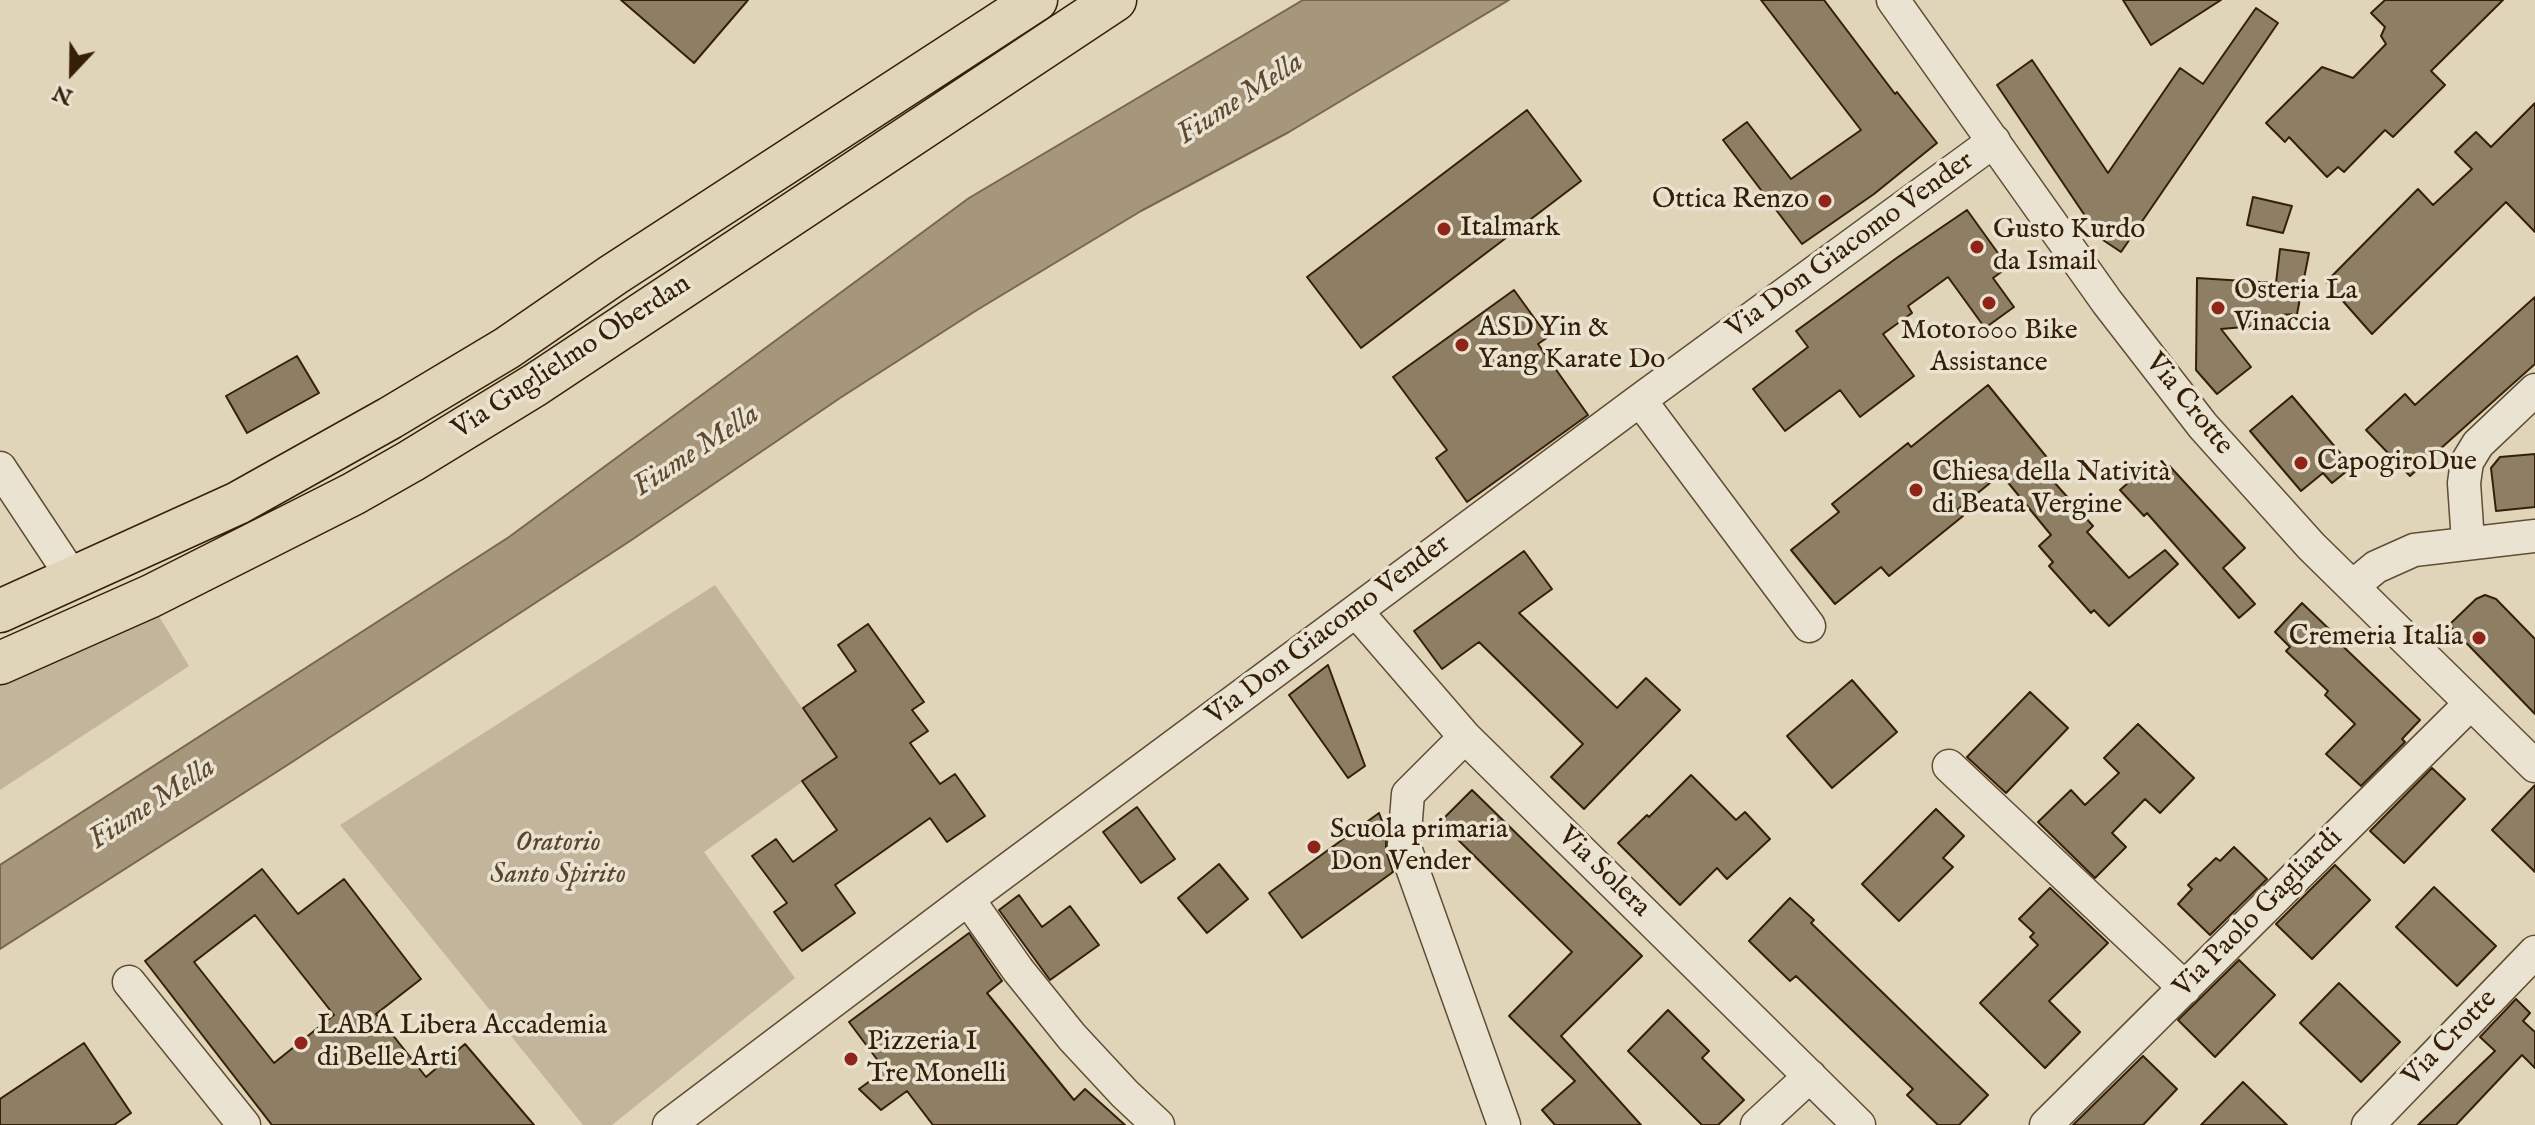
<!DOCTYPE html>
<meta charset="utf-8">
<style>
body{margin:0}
#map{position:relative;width:2535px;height:1125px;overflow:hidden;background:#e0d4b9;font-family:"IM FELL English",serif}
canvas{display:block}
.north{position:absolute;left:32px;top:32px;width:80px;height:80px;-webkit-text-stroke:6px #ebe3d2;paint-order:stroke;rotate:202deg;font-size:22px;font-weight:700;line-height:32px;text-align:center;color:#352007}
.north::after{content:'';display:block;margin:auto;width:28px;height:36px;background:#352007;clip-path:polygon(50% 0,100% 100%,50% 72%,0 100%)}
</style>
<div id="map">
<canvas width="2535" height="1125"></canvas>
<div class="north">N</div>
</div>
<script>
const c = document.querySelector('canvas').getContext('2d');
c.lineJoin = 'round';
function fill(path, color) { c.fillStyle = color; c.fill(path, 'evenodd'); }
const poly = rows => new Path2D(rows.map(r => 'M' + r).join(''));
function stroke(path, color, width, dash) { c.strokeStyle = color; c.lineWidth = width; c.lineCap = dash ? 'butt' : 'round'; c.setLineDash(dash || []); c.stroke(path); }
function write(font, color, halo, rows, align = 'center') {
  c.font = font + ' "IM FELL English",serif'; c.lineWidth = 7; c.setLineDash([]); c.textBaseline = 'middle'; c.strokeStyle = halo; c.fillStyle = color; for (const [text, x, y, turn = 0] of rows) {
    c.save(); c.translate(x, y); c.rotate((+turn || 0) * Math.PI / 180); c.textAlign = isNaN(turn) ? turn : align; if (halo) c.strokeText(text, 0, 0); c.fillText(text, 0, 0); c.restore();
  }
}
fill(poly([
 [715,585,837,757,704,852,795,978,612,1125,583,1125,340,825],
 [157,613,189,666,0,790,0,683]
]), '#c3b59b');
const water = poly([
 [1303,0,1509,0,1289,132,1141,211,977,310,840,398,630,541,289,764,0,949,0,865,509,537,969,198,1303,0]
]);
fill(water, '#a6977c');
stroke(water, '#79674d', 2);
const building = poly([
 [621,0,748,0,694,63,621,0],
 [1761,0,1824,0,1895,94,1897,92,1937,143,1874,194,1802,244,1723,140,1747,122,1791,179,1861,130,1761,0],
 [2123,0,2221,0,2151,45,2123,0],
 [2385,0,2503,0,2431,71,2445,85,2393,137,2385,130,2344,172,2338,167,2327,177,2289,137,2285,142,2266,123,2322,67,2353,78,2386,44,2381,36,2385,27,2371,13,2385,0],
 [2256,8,2278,23,2121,252,2100,238,1997,85,2032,60,2108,173,2180,68,2203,84,2256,8],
 [2535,103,2535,232,2506,202,2372,334,2326,282,2418,189,2433,205,2472,169,2455,152,2476,132,2491,147,2535,103],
 [1527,110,1581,181,1361,348,1307,277,1527,110],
 [2253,197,2292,206,2283,233,2247,225,2253,197],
 [1967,210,2008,267,1993,278,2014,307,1985,328,1948,277,1908,306,1912,313,1883,334,1914,376,1860,417,1840,390,1785,431,1753,389,1808,347,1796,331,1898,257,1967,210],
 [2280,249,2309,253,2297,314,2278,315,2278,324,2221,329,2251,367,2217,394,2196,370,2197,278,2276,283,2280,249],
 [1514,290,1548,337,1538,344,1588,415,1467,502,1436,458,1447,450,1393,377,1514,290],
 [2535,297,2535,364,2410,476,2366,430,2405,394,2415,405,2535,297],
 [297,356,319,393,247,433,226,396,297,356],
 [1988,385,2062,476,2054,482,2093,526,2087,532,2129,578,2165,550,2178,564,2109,626,2094,610,2091,613,2049,566,2053,562,2039,546,2051,535,2001,474,1957,510,1963,516,1889,576,1881,567,1835,604,1791,550,1839,512,1832,504,1908,443,1911,447,1988,385],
 [2292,396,2352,467,2332,483,2323,473,2301,491,2250,431,2292,396],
 [2535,454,2535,507,2496,511,2491,468,2500,457,2535,454],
 [2164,460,2245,548,2223,568,2255,604,2239,618,2147,513,2144,516,2120,490,2138,474,2143,479,2164,460],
 [1524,551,1552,589,1519,613,1617,708,1646,678,1680,710,1584,809,1551,777,1583,744,1479,642,1442,669,1414,631,1524,551],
 [2485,595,2496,599,2535,639,2535,714,2449,625,2476,599,2485,595],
 [2302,603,2330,630,2328,632,2420,720,2402,739,2405,742,2361,786,2326,754,2355,724,2325,695,2328,691,2286,651,2290,647,2275,632,2302,603],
 [868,624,924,702,912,710,928,731,910,743,940,784,955,774,985,816,947,842,930,818,835,885,855,913,802,951,774,912,787,903,752,856,776,839,793,862,837,830,802,781,837,757,803,708,856,671,838,645,868,624],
 [1328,665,1365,766,1348,778,1289,695,1328,665],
 [1852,680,1897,732,1832,788,1787,736,1852,680],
 [2030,692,2068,728,2006,793,1967,757,2030,692],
 [2138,724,2194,778,2160,813,2145,799,2112,833,2126,847,2095,878,2038,822,2071,790,2085,805,2119,773,2104,758,2138,724],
 [2432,768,2465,799,2404,863,2370,831,2432,768],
 [1691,775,1736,820,1745,812,1770,839,1727,879,1717,868,1680,905,1618,843,1647,815,1649,817,1691,775],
 [2535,785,2535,872,2492,830,2535,785],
 [1472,790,1642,956,1561,1036,1641,1125,1555,1125,1542,1110,1575,1081,1509,1016,1572,952,1440,822,1472,790],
 [1137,807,1175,859,1141,883,1103,832,1137,807],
 [1936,809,1964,836,1943,858,1953,867,1899,921,1862,884,1936,809],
 [1379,813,1386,832,1386,851,1393,872,1302,938,1269,893,1379,813],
 [2234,847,2267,879,2210,935,2178,904,2192,889,2188,885,2216,858,2220,861,2234,847],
 [1219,864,1248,899,1207,933,1178,898,1219,864],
 [2335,865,2370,900,2312,959,2276,924,2335,865],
 [262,869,298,914,344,879,421,979,376,1014,426,1077,465,1044,534,1125,272,1125,145,961,262,869],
 [255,915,334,1015,274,1063,194,962,255,915],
 [2434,887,2496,946,2457,986,2396,927,2434,887],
 [2050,888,2108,943,2049,1001,2080,1032,2045,1068,1980,1003,2038,945,2030,937,2034,933,2019,919,2050,888],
 [1019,895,1042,927,1070,906,1099,945,1050,980,999,910,1019,895],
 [1790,898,1814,920,1811,923,1988,1095,1959,1125,1938,1125,1907,1095,1913,1089,1796,976,1790,981,1749,941,1790,898],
 [969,933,1002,981,987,993,1074,1100,1085,1089,1125,1125,933,1125,907,1091,881,1110,859,1089,885,1070,849,1022,969,933],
 [2239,960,2275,995,2215,1057,2178,1020,2239,960],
 [2339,983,2400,1042,2361,1082,2300,1023,2339,983],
 [2516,999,2530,1013,2523,1021,2535,1032,2535,1068,2522,1055,2456,1125,2418,1125,2495,1051,2480,1037,2516,999],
 [1668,1010,1709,1051,1702,1058,1744,1100,1718,1125,1702,1125,1628,1051,1668,1010],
 [84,1043,131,1113,114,1125,0,1125,0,1099,84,1043],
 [2143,1056,2177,1089,2143,1125,2073,1125,2143,1056],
 [2243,1082,2287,1125,2201,1125,2243,1082]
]);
fill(building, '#8e7e64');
stroke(building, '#352007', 2);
const minor = poly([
 [1893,0,2107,302,2203,426,2311,546,2535,766],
 [1640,400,1809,626],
 [0,468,73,578],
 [2468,542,2464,483,2467,462,2478,444,2535,390],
 [2353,586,2376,567,2414,550,2535,536],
 [1356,611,1465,737,1859,1125],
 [1465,737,1408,794,1404,845,1504,1125],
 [1949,766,2185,988],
 [968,899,1018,970,1072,1037,1125,1094,1158,1125],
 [129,982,244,1125],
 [669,1125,968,899,1640,400,1994,141],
 [1757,1125,1810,1076],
 [2046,1125,2471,703],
 [2368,1125,2535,952]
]);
const major = poly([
 [0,611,238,503,390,418,507,348,613,275,1036,0],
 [0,663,151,596,353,494,411,461,535,385,1115,0]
]);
stroke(minor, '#604d34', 35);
stroke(major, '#352007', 45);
stroke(minor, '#ebe3d2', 32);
stroke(major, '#e0d4b9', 42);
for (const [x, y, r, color] of [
 [1825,201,8,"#8f2418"],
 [1444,229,8,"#8f2418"],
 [1977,247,8,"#8f2418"],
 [1989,303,8,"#8f2418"],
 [2218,308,8,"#8f2418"],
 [1462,345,8,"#8f2418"],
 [2301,463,8,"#8f2418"],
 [1916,490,8,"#8f2418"],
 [2479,638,8,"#8f2418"],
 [1314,847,8,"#8f2418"],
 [301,1043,8,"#8f2418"],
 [851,1059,8,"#8f2418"]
]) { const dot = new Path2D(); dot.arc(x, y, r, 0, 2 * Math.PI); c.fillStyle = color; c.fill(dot); stroke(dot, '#ebe3d2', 3); }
write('28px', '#352007', '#ebe3d2', [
 ["Ottica Renzo",1809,201,"right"],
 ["Italmark",1460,229],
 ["Gusto Kurdo",1993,231],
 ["da Ismail",1993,263],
 ["Osteria La",2234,292],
 ["Vinaccia",2234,324],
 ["ASD Yin &",1478,329],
 ["Yang Karate Do",1478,361],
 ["Moto1000 Bike",1989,332,"center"],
 ["Assistance",1989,364,"center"],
 ["CapogiroDue",2317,463],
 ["Chiesa della Natività",1932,474],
 ["di Beata Vergine",1932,506],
 ["Cremeria Italia",2463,638,"right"],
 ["Scuola primaria",1330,831],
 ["Don Vender",1330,863],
 ["LABA Libera Accademia",317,1027],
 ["di Belle Arti",317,1059],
 ["Pizzeria I",867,1043],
 ["Tre Monelli",867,1075]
], 'left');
write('28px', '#352007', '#ebe3d2', [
 ["Via Don Giacomo Vender",1851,246,-36],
 ["Via Guglielmo Oberdan",572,358,-33],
 ["Via Crotte",2188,405,51],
 ["Via Don Giacomo Vender",1329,631,-37],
 ["Via Solera",1603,873,44],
 ["Via Paolo Gagliardi",2259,914,-45],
 ["Via Crotte",2451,1039,-46]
]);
write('italic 28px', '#58452c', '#ebe3d2', [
 ["Oratorio",558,844],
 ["Santo Spirito",558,876]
]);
write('italic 30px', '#5d4a30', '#ebe3d2', [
 ["Fiume Mella",1241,100,-33],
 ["Fiume Mella",697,452,-33],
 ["Fiume Mella",153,805,-33]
]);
</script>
